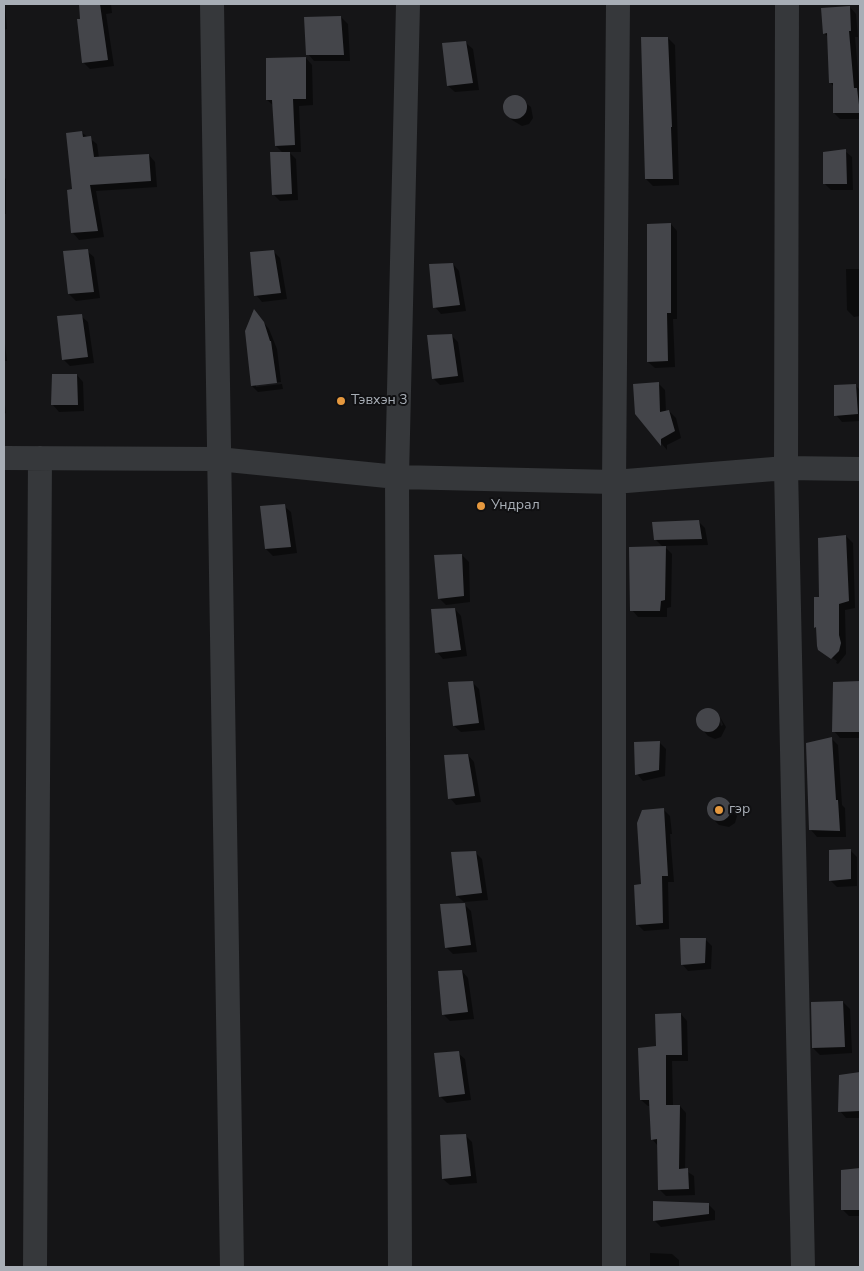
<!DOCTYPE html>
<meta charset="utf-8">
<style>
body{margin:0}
#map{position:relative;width:864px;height:1271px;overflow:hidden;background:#151517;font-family:"Nunito Sans",sans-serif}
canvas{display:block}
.frame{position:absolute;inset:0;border:5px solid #a8aeb6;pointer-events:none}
</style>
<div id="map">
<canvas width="864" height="1271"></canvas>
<div class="frame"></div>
</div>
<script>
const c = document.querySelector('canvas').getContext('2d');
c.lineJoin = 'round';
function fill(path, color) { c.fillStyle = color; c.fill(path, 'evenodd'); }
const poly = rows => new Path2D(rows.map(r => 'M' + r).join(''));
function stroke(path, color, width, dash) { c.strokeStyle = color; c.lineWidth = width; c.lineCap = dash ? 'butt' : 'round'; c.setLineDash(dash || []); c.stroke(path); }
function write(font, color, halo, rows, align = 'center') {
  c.font = font + ' "Nunito Sans",sans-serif'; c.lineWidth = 4; c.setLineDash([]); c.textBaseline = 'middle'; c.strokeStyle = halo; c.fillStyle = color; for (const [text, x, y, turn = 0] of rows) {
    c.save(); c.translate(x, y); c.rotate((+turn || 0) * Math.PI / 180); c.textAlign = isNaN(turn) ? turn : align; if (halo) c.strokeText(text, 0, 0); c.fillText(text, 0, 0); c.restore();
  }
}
fill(poly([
 [4,4,5,4,7,29,4,30],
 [80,4,111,4,112,13,106,14,114,66,90,69,83,62],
 [850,7,856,14,858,37,855,37,860,93,860,119,840,119,834,113,834,87,830,82,828,37,824,33],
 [341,17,348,24,350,61,314,61,308,54],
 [668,38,675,45,679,185,653,186,646,179],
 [466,43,473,49,479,90,455,92,448,86],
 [306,58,312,65,313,105,299,106,301,152,289,152,296,159,298,200,280,201,273,194,283,153,276,146,274,106,267,100],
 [517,97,531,107,533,118,529,124,522,126,512,120,505,113,504,106,507,99],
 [81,132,97,144,99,158,149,155,155,162,157,187,96,191,104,237,79,240,73,233,74,191],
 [845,151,852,157,853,190,831,190,824,183],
 [4,177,6,179,6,214,4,214],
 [671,224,677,231,677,319,673,319,675,367,655,368,648,362],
 [87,251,94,257,100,298,76,301,69,294,65,252],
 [274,252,280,258,287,299,262,302,256,295],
 [453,264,459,271,466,311,441,314,435,307],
 [846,269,860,269,860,316,854,317,847,310],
 [81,316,88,322,94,363,70,366,63,359],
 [259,317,269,329,277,349,281,382,256,384,256,387,282,384,283,389,258,392,252,386],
 [451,335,458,342,464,382,440,385,433,378],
 [4,336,7,361,4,361],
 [77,375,83,382,84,411,59,412,53,405],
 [658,383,665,390,666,412,669,411,676,418,681,438,667,445,667,450,636,413],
 [856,386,860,390,860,421,842,422,836,415],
 [4,397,6,413,4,414],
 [284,506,291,512,297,553,273,556,266,549],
 [698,521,705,528,708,545,664,546,672,554,671,607,667,608,667,617,638,617,632,610,663,547,655,539],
 [846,536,853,543,855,608,845,610,846,654,838,664,836,663,837,661,823,652,816,627,821,598],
 [462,555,469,562,470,602,446,605,439,598],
 [455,609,461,616,467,656,443,659,437,652],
 [472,682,479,689,485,730,461,732,454,726],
 [860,682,860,738,840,738,834,731,834,683],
 [710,710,718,715,721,726,723,725,720,717,726,727,721,737,715,739,708,736,697,723,700,713],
 [832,739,838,745,842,805,845,808,846,837,817,837,811,830],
 [659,742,666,749,665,776,643,781,637,774],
 [468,755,474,762,481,802,456,805,450,798],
 [717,798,724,799,731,806,737,816,735,823,729,827,719,825,712,818,708,807,711,801],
 [663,809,670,816,672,834,670,834,674,882,668,882,669,929,644,931,637,924,643,885],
 [851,851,857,857,857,886,837,887,830,880],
 [475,852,482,859,488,900,464,902,457,896],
 [464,904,471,911,477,952,453,954,446,947],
 [705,939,712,946,711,969,688,971,682,964],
 [462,971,468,978,474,1019,450,1021,444,1015],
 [843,1002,850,1009,852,1053,820,1055,813,1048],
 [681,1014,687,1021,688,1061,672,1061,673,1106,680,1106,686,1113,685,1170,694,1176,695,1195,666,1196,660,1190,658,1146,652,1139,650,1106,648,1106,641,1100,658,1047],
 [458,1053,465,1059,471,1100,447,1103,440,1096],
 [860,1073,860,1118,846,1118,840,1111,840,1076],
 [466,1136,472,1142,477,1183,450,1185,443,1179],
 [860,1170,860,1216,849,1216,842,1209,843,1171],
 [708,1204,715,1211,715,1220,661,1227,654,1220],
 [650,1253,672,1254,679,1260,679,1267,650,1267]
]), '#0007');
fill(poly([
 [79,4,100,4,108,60,82,63,77,19,80,19],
 [850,6,851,31,849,31,854,88,857,88,860,113,833,113,833,83,829,83,827,33,823,34,821,8],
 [341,16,344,55,306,55,304,17],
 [641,37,668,37,672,127,671,127,673,179,645,179],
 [466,41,473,83,447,86,442,43],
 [306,57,306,99,293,99,295,145,275,146,272,100,266,100,266,58],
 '503 107a12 12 0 1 1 24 0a12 12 0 1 1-24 0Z',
 [82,131,83,137,91,136,94,157,149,154,151,181,90,185,98,231,71,233,67,190,72,189,66,133],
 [846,149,847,184,823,184,823,152],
 [270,152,290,152,292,194,272,195],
 [671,223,671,313,667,313,668,361,647,362,647,224],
 [88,249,94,292,68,294,63,251],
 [274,250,281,293,254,296,250,252],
 [453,263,460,305,433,308,429,264],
 [254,309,264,322,270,341,271,341,277,383,251,386,245,331],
 [82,314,88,357,62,360,57,316],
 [452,334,458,376,432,379,427,335],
 [52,374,77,374,78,405,51,405],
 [659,382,660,412,669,410,675,431,661,439,661,446,635,414,633,384],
 [856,384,858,414,834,416,834,385],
 [285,504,291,547,265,549,260,506],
 [699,520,702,539,654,540,652,522],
 [846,535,849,601,839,604,839,635,841,643,839,651,831,659,818,650,817,646,816,627,814,628,814,597,819,597,818,538],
 [666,546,665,600,661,601,660,611,630,611,629,547],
 [462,554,464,596,438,599,434,555],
 [455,608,461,650,435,653,431,609],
 [473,681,479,723,453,726,448,682],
 [860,681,860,732,832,732,833,682],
 '696 720a12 12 0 1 1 24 0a12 12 0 1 1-24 0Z',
 [832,737,836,800,838,800,840,831,809,830,806,743],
 [660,741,659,770,635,775,634,742],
 [468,754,475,796,448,799,444,755],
 '707 809a12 12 0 1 1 24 0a12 12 0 1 1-24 0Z',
 [664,808,668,876,662,876,663,923,636,925,634,885,641,884,637,823,642,810],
 [851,849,851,879,829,881,829,850],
 [476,851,482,893,456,896,451,852],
 [465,903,471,945,445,948,440,904],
 [680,938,706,938,705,963,681,965],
 [462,970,468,1012,442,1015,438,971],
 [843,1001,845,1047,812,1048,811,1002],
 [681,1013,682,1055,666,1055,666,1105,680,1105,679,1169,688,1168,689,1189,658,1190,657,1139,651,1140,649,1100,640,1100,638,1048,656,1046,655,1014],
 [459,1051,465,1094,439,1097,434,1053],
 [860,1072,860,1111,838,1112,839,1075],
 [466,1134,471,1176,442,1179,440,1135],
 [860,1168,860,1210,841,1210,841,1170],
 [653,1201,709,1203,709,1214,653,1221]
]), '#44454a');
stroke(poly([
 [212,4,232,1267],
 [787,4,786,468,803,1267],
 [4,458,218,459,397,477,614,482,786,468,860,469],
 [35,1267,40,458],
 [400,1267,397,477,408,4],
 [614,1267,614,482,618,4]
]), '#36383b', 24);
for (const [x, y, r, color] of [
 [341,401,5,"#e5983e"],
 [481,506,5,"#e5983e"],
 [719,810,5,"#e5983e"]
]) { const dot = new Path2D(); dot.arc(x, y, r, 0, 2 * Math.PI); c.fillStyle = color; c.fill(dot); stroke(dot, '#101012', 2); }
write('14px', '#a8aeb6', '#101012', [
 ["Тэвхэн 3",351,401],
 ["Ундрал",491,506],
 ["гэр",729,810]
], 'left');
</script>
